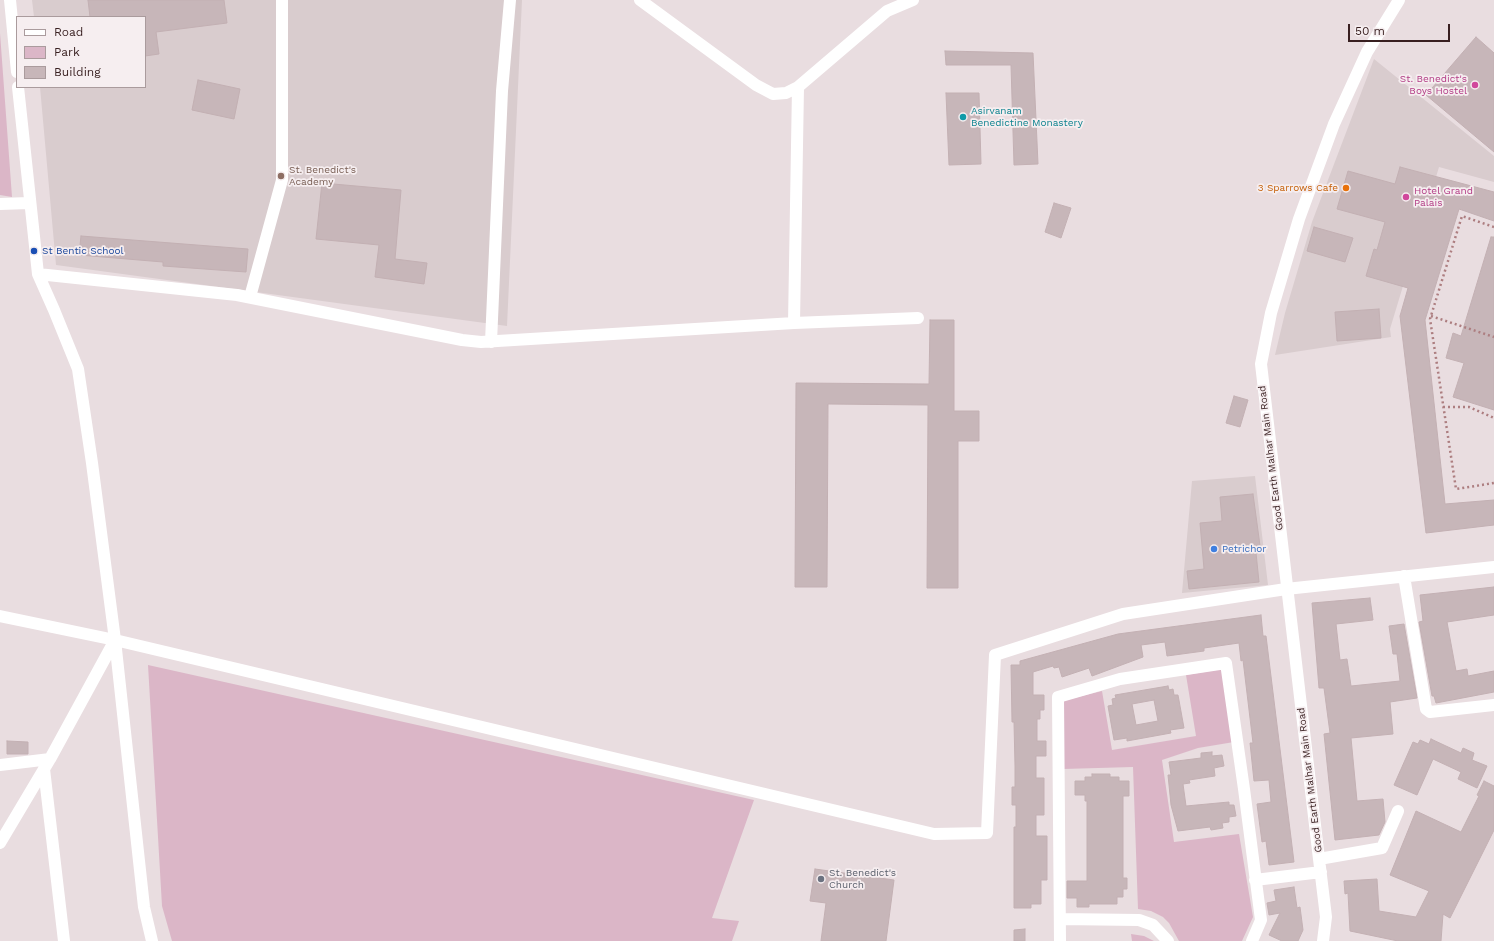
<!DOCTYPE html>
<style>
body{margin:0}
#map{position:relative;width:1494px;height:941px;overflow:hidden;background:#e9dde0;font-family:"Work Sans",sans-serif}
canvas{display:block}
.legend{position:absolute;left:16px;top:16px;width:130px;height:72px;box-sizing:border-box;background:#f6eef0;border:1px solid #aa9b9d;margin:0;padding:5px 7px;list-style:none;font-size:12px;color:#381f20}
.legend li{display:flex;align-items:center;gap:8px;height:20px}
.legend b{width:20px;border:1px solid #aa9b9d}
.scale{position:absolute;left:1348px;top:24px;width:102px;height:18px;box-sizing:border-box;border:2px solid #381f20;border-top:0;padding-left:5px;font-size:12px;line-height:14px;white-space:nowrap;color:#381f20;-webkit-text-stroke:3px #f6eef0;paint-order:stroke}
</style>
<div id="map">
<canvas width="1494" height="941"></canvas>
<ul class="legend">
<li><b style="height:5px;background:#fff"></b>Road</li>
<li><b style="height:11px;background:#dbb6c7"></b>Park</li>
<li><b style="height:11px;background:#c7b6b9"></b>Building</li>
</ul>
<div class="scale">50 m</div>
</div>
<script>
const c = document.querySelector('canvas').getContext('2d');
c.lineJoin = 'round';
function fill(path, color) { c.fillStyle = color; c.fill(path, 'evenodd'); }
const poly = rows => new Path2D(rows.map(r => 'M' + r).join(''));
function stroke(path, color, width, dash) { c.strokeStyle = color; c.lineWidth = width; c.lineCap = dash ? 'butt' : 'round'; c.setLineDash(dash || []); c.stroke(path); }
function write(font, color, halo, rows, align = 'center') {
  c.font = font + ' "Work Sans",sans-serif'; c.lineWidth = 3.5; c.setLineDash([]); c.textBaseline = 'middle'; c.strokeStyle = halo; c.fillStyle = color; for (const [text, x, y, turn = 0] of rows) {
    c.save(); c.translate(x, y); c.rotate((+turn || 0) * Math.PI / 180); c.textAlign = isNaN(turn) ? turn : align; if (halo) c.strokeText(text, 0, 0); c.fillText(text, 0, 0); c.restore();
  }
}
fill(poly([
 [32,0,522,0,507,326,56,265,40,87,145,87,145,17,34,17],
 [1374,59,1494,156,1494,182,1439,167,1390,329,1391,337,1275,355,1285,313,1312,222],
 [1255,476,1268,585,1182,593,1192,481]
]), '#d9ccce');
fill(poly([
 [0,33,12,197,0,195],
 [148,665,754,800,712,918,739,921,732,941,172,941,162,906],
 [1222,669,1234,742,1198,748,1162,760,1174,842,1239,834,1253,917,1242,941,1179,941,1169,923,1163,917,1151,911,1138,909,1133,767,1063,769,1062,701,1102,691,1112,750,1196,736,1186,675],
 [1131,934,1144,936,1154,941,1132,941]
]), '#dbb6c7');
const building = poly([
 [88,0,224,0,227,23,156,32,159,54,145,56,145,17,90,17,88,0],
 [1476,37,1494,53,1494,152,1426,95,1476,37],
 [945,51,1033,53,1038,164,1014,165,1011,65,946,65,945,51],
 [198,80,240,89,234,119,192,110,198,80],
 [946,93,979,93,981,164,949,165,946,93],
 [1400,167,1494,192,1494,221,1459,209,1425,320,1445,504,1494,500,1494,525,1426,533,1400,316,1408,288,1366,276,1374,249,1377,250,1385,222,1337,209,1348,171,1395,184,1400,167],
 [322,183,401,190,395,259,427,263,424,284,375,277,379,245,316,239,322,183],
 [1054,203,1071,208,1061,238,1045,232,1054,203],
 [1314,227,1353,238,1345,262,1307,251,1314,227],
 [81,236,248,249,246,272,163,266,163,262,79,255,81,236],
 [1491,237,1494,237,1494,410,1453,397,1464,363,1446,358,1453,333,1461,336,1491,237],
 [1379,309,1381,338,1337,341,1335,312,1379,309],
 [930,320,954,320,954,411,979,411,979,441,958,441,958,588,927,588,928,405,828,404,827,587,795,587,796,383,929,384,930,320],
 [1234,396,1248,400,1240,427,1226,423,1234,396],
 [1253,494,1261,553,1256,553,1259,582,1189,589,1187,571,1204,569,1200,523,1222,521,1220,497,1253,494],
 [1494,587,1494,615,1447,622,1456,671,1467,669,1468,676,1494,671,1494,692,1436,703,1434,696,1432,696,1419,622,1423,621,1420,595,1494,587],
 [1370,598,1373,620,1336,624,1340,660,1347,659,1351,686,1400,681,1397,654,1393,654,1389,626,1404,624,1417,698,1390,702,1393,734,1351,738,1357,801,1383,799,1385,822,1379,835,1335,840,1324,734,1330,733,1324,688,1319,688,1312,603,1370,598],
 [1261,615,1263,636,1266,636,1294,862,1269,865,1266,841,1262,842,1257,804,1271,802,1269,780,1254,781,1250,743,1253,743,1243,660,1241,661,1239,643,1204,648,1204,651,1167,656,1165,642,1141,645,1143,657,1092,676,1089,668,1062,677,1059,667,1054,668,1053,666,1033,672,1033,695,1044,695,1044,710,1040,710,1040,719,1037,719,1037,741,1046,741,1046,756,1036,756,1036,778,1044,778,1044,815,1036,815,1036,836,1047,836,1047,880,1041,880,1041,904,1031,904,1031,908,1014,908,1014,827,1016,827,1016,805,1012,805,1012,787,1015,787,1015,766,1014,722,1012,722,1011,665,1020,665,1020,661,1118,634,1261,615],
 [1168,686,1169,690,1173,689,1174,695,1178,695,1184,728,1170,730,1171,733,1127,741,1127,738,1114,740,1108,706,1113,705,1112,699,1116,698,1115,695,1168,686],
 [1154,700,1158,721,1136,725,1132,704,1154,700],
 [1431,739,1461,753,1463,748,1474,753,1472,760,1487,766,1477,788,1458,779,1461,772,1433,759,1417,795,1394,785,1413,742,1418,744,1420,740,1429,744,1431,739],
 [7,741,28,742,28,754,7,754,7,741],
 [1212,752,1212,756,1222,755,1224,766,1214,768,1215,776,1189,780,1190,783,1183,784,1186,806,1229,802,1229,805,1234,805,1236,816,1229,817,1229,822,1222,823,1223,828,1211,830,1210,827,1178,831,1171,805,1168,775,1171,775,1169,762,1201,758,1201,753,1212,752],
 [1092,774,1110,774,1110,777,1119,777,1119,781,1129,781,1129,796,1123,796,1123,878,1127,878,1127,889,1123,889,1123,897,1117,897,1117,904,1089,904,1089,907,1077,907,1077,898,1067,898,1067,881,1087,881,1087,801,1085,801,1085,795,1075,795,1075,781,1085,781,1085,777,1092,777,1092,774],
 [1484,781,1494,786,1494,830,1450,918,1443,914,1441,941,1398,941,1350,931,1348,893,1345,894,1344,881,1377,879,1379,911,1416,917,1429,891,1390,875,1416,811,1461,832,1479,796,1477,795,1484,781],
 [815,869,894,880,886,941,821,941,826,903,810,901,815,869],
 [1294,887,1297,908,1300,907,1303,930,1298,941,1282,941,1269,935,1280,913,1269,915,1267,903,1276,901,1274,890,1294,887],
 [1025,929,1025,941,1014,941,1014,930,1025,929]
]);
fill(building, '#c7b6b9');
stroke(building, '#c3b0b3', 1);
stroke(poly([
 [1494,227,1462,216,1430,319,1456,489,1494,483],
 [1431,316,1494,337],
 [1443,407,1469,407,1494,418]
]), '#ad7e80', 2.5, [2, 3]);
stroke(poly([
 [10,0,17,72],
 [640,0,756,85,773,94,786,93,798,87,887,11,913,0],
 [18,87,38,274,54,310,78,369,92,463,115,640,144,907,152,941],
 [0,204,29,203],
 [38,274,237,295,462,340,481,342,794,323,918,318],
 [250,297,282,180,282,0],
 [794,323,798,87],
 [491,342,502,91,510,0],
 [1404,576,1426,709,1430,712,1494,705],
 [0,616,115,640,934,834,987,833,995,655,1123,614,1286,589,1494,567],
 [0,765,50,759],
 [44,769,64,941],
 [0,843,50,759,115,640],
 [1319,859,1382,848,1398,811],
 [1255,880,1321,872],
 [1060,919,1139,920,1153,925,1168,941],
 [1060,941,1058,697,1120,679,1226,663,1244,789,1261,920,1252,941],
 [1323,941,1326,917,1319,859,1261,364,1271,313,1299,219,1334,124,1367,52,1399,0]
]), '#fff', 12);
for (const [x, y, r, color] of [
 [1475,85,4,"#d1479c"],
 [963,117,4,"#0f9aa8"],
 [281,176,4,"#8d6e63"],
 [1346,188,4,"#e8710a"],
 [1406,197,4,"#d1479c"],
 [34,251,4,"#1a4fb4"],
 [1214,549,4,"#3f7fe0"],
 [821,879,4,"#6b7280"]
]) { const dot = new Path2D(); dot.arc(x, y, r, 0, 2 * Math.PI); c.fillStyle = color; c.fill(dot); stroke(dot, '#f6eef0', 1.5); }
write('10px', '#b23c85', '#f6eef0', [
 ["St. Benedict's",1467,79],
 ["Boys Hostel",1467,91],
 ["Hotel Grand",1414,191,"left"],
 ["Palais",1414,203,"left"]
], 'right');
write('10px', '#0d838f', '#f6eef0', [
 ["Asirvanam",971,111],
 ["Benedictine Monastery",971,123]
], 'left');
write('10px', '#785e54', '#f6eef0', [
 ["St. Benedict's",289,170],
 ["Academy",289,182]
], 'left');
write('10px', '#c56008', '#f6eef0', [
 ["3 Sparrows Cafe",1338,188]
], 'right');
write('10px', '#164399', '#f6eef0', [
 ["St Bentic School",42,251]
], 'left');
write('10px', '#381f20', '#f6eef0', [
 ["Good Earth Malhar Main Road",1271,458,-97],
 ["Good Earth Malhar Main Road",1310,780,-97]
]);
write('10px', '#366cbe', '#f6eef0', [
 ["Petrichor",1222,549]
], 'left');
write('10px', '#5b616d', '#f6eef0', [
 ["St. Benedict's",829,873],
 ["Church",829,885]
], 'left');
</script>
